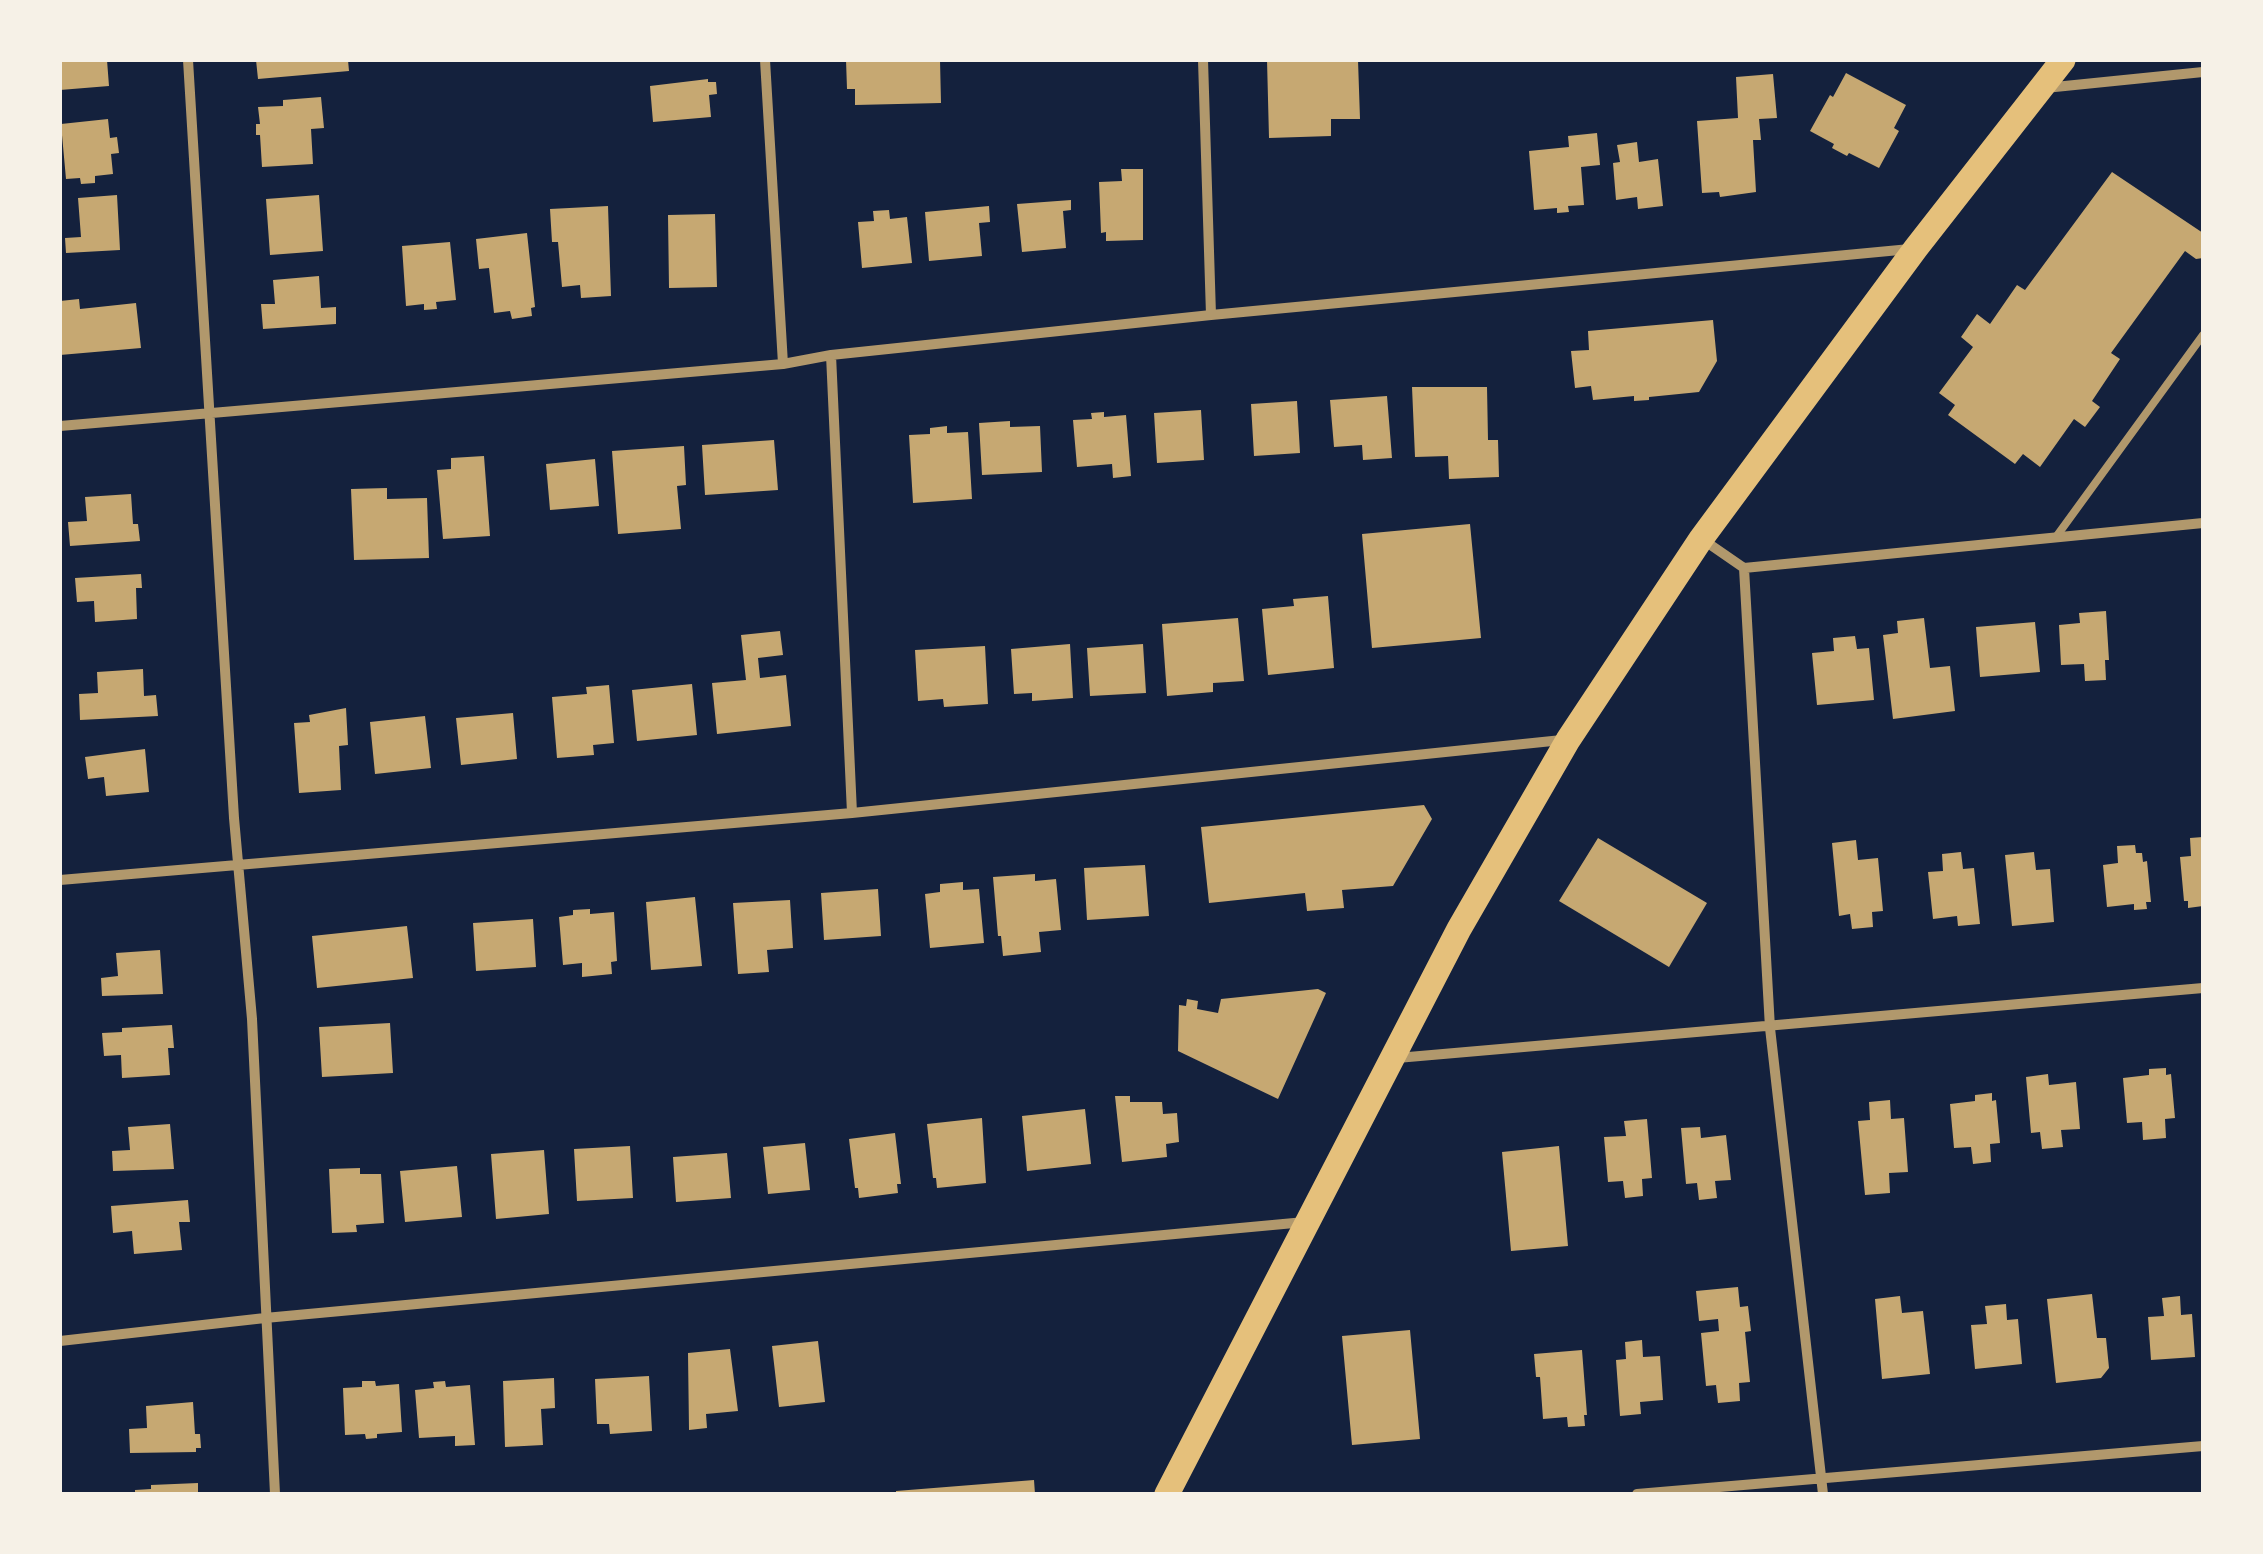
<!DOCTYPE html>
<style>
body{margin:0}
#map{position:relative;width:2263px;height:1554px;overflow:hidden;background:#14213d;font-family:"Noto Sans",sans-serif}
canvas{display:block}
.frame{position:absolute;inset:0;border:62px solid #f6f1e7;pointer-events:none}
</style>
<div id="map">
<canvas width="2263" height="1554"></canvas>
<div class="frame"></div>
</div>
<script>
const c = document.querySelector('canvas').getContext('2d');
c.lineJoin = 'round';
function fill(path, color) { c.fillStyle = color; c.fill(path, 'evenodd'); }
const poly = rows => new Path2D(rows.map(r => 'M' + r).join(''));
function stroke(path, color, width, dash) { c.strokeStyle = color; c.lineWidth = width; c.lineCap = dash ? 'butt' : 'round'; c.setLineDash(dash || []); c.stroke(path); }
fill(poly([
 [60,60,107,60,109,86,60,90],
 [256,60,348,60,349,71,258,79],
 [846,60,940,60,941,103,855,105,855,89,847,89],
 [1267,60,1358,60,1360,119,1331,119,1331,136,1269,138],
 [1846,73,1906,105,1894,128,1899,131,1879,168,1849,153,1847,156,1832,148,1834,144,1810,131,1830,95,1833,97],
 [1773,74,1777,118,1759,119,1761,140,1753,140,1756,192,1720,197,1719,192,1702,193,1697,121,1738,118,1736,77],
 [708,79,708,82,716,82,717,94,709,95,711,117,653,122,650,86],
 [321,97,324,128,311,129,313,164,262,167,260,135,256,135,256,124,260,124,258,107,283,106,283,100],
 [108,119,110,138,117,137,119,153,111,154,113,174,95,176,95,183,81,184,80,178,66,179,61,124],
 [1597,133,1600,165,1581,167,1584,205,1568,206,1569,212,1557,213,1557,208,1534,210,1529,151,1569,147,1568,136],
 [1637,142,1639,162,1658,159,1663,206,1638,209,1637,197,1616,200,1613,163,1620,162,1617,145],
 [1121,169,1143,169,1143,240,1106,241,1106,232,1101,233,1099,182,1122,181],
 [2112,172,2203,233,2203,258,2196,259,2185,251,2111,353,2120,359,2092,401,2100,407,2085,427,2074,419,2040,467,2023,454,2015,464,1948,415,1955,405,1939,393,1973,347,1961,337,1977,314,1990,324,2017,285,2025,290],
 [117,195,120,250,66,253,65,238,81,237,78,198],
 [319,195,323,251,270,255,266,199],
 [1071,200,1071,210,1063,211,1066,248,1022,252,1017,204],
 [608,206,611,296,581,298,580,285,562,287,558,242,552,242,550,209],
 [989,206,990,222,979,223,982,256,929,261,925,212],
 [889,210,890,219,907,217,912,263,862,268,858,222,874,221,873,211],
 [715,214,717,287,669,288,668,215],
 [527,233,535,307,531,308,532,316,512,319,510,311,494,313,489,268,479,269,476,239],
 [450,242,456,300,436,302,437,309,424,310,424,304,406,306,402,246],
 [319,276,321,308,336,307,336,324,263,329,261,304,275,304,273,280],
 [79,299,80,309,136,303,141,348,60,355,60,301],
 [1713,320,1717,361,1699,392,1649,397,1649,400,1634,401,1634,396,1593,400,1591,386,1575,388,1571,351,1589,350,1588,331],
 [1412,387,1487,387,1488,440,1498,440,1499,477,1449,479,1448,456,1415,457],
 [1387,396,1392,458,1363,460,1362,445,1334,447,1330,400],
 [1297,401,1300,453,1254,456,1251,404],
 [1201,410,1204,460,1157,463,1154,413],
 [1104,412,1104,417,1126,415,1131,476,1113,478,1112,464,1077,467,1073,420,1092,419,1091,413],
 [1010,421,1010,427,1040,426,1042,472,982,475,979,423],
 [947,426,947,433,968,432,972,499,913,503,909,435,930,434,930,428],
 [774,440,778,490,705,495,702,445],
 [684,446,686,485,677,486,681,529,618,534,612,451],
 [484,456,490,536,443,539,437,470,451,469,451,458],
 [595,459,599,506,550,510,546,464],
 [387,488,387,499,427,498,429,558,354,560,351,489],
 [131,494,133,524,138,524,140,541,70,546,68,522,87,521,85,497],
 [1470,524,1481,638,1372,648,1362,534],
 [141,574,142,588,136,588,137,619,95,622,94,601,77,602,75,578],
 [1328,596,1334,668,1268,675,1262,609,1294,606,1293,599],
 [2106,611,2109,660,2105,660,2106,680,2085,681,2084,664,2061,665,2059,625,2080,623,2079,613],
 [1238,618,1244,681,1213,683,1213,692,1167,696,1162,624],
 [1924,618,1930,668,1950,666,1955,711,1893,719,1883,635,1898,633,1897,621],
 [2035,622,2040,672,1980,677,1976,627],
 [780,631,783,655,758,658,760,678,786,675,791,726,717,734,712,683,746,680,741,635],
 [1855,636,1857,649,1869,648,1874,700,1817,705,1812,653,1834,651,1833,638],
 [1070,644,1073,698,1032,701,1032,693,1014,694,1011,649],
 [1143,644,1146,693,1090,696,1087,648],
 [985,646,988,704,944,707,943,699,918,701,915,650],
 [143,669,144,696,156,695,158,716,80,720,79,694,98,693,97,672],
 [692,684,697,735,637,741,632,690],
 [609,685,614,743,593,745,594,755,557,758,552,697,587,694,586,687],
 [346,708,348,745,339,746,341,790,299,793,294,723,310,722,309,715],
 [513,713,517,759,461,765,456,718],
 [425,716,431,768,375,774,370,722],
 [145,749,149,792,106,796,104,777,88,779,85,757],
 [1424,805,1432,819,1393,886,1342,890,1344,908,1307,911,1305,893,1209,903,1201,827],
 [2203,837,2203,906,2188,908,2188,901,2184,901,2180,857,2191,856,2190,838],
 [1598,838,1707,903,1669,967,1559,901],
 [1856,840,1858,860,1878,858,1883,911,1872,912,1873,927,1852,929,1850,914,1839,916,1832,843],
 [2135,845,2136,853,2142,853,2143,862,2147,861,2151,902,2146,902,2147,909,2134,910,2134,904,2107,907,2103,865,2118,863,2117,846],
 [1961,852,1963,869,1974,868,1980,924,1958,926,1957,916,1933,919,1928,872,1943,871,1942,854],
 [2034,852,2036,870,2050,869,2054,922,2012,926,2005,855],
 [1145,865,1149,916,1087,920,1084,868],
 [1035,874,1035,881,1056,879,1061,930,1039,932,1041,952,1003,956,1001,936,998,936,993,877],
 [963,882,963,890,979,889,984,943,930,948,925,894,940,892,940,884],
 [878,889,881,936,824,940,821,893],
 [695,897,702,966,651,970,646,902],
 [790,900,793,948,767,950,769,972,738,974,733,903],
 [590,909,590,914,614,912,617,961,611,962,612,974,582,977,582,963,563,965,559,917,573,915,573,910],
 [533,919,536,967,476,971,473,923],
 [407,926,413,978,317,988,312,936],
 [160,950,163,994,102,996,101,978,118,976,116,953],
 [1318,989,1326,993,1278,1099,1178,1051,1179,1005,1186,1006,1187,999,1198,1001,1197,1009,1218,1013,1221,999],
 [390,1023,393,1073,322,1077,319,1027],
 [172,1025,174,1048,168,1048,170,1075,122,1078,121,1055,104,1056,102,1033,122,1032,122,1028],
 [2166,1068,2166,1075,2171,1074,2175,1118,2165,1119,2166,1138,2143,1140,2142,1122,2127,1123,2123,1078,2149,1075,2149,1069],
 [2048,1074,2049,1085,2076,1082,2080,1129,2061,1130,2063,1147,2042,1149,2040,1132,2031,1133,2026,1077],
 [1992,1093,1992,1101,1996,1100,2000,1143,1990,1144,1991,1162,1973,1164,1971,1147,1954,1148,1950,1104,1975,1101,1975,1095],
 [1115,1096,1130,1096,1130,1102,1162,1102,1163,1114,1177,1113,1179,1142,1166,1144,1167,1157,1122,1162],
 [1890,1100,1891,1119,1904,1118,1908,1172,1889,1173,1890,1193,1865,1195,1858,1121,1870,1120,1869,1102],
 [1085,1109,1091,1164,1027,1171,1022,1116],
 [982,1118,986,1183,937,1188,936,1178,933,1178,927,1124],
 [1647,1119,1652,1178,1642,1179,1643,1196,1625,1198,1623,1181,1608,1182,1604,1137,1626,1136,1624,1121],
 [170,1124,174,1169,113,1171,112,1151,130,1150,128,1127],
 [1700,1127,1701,1138,1726,1135,1731,1180,1715,1181,1717,1198,1699,1200,1697,1183,1686,1184,1681,1128],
 [895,1133,901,1184,897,1184,898,1193,859,1198,858,1188,855,1188,849,1139],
 [805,1143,810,1190,768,1194,763,1147],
 [630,1146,633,1198,577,1201,574,1149],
 [1559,1146,1568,1246,1511,1251,1502,1152],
 [544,1150,549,1214,496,1219,491,1154],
 [727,1153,731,1198,676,1202,673,1157],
 [457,1166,462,1217,405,1222,400,1171],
 [360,1168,360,1174,381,1174,384,1223,356,1225,357,1232,332,1233,329,1169],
 [188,1200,190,1222,179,1222,182,1250,134,1254,132,1231,113,1233,111,1206],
 [1738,1287,1740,1307,1748,1306,1751,1331,1745,1332,1750,1382,1739,1383,1740,1401,1718,1403,1716,1385,1706,1386,1701,1333,1719,1331,1718,1319,1699,1321,1696,1291],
 [2092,1294,2097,1338,2106,1338,2109,1368,2101,1378,2056,1383,2047,1299],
 [1900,1296,1902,1313,1923,1311,1930,1374,1882,1379,1875,1299],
 [2180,1296,2181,1315,2192,1314,2195,1357,2151,1360,2148,1317,2164,1316,2162,1298],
 [2006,1304,2007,1320,2018,1319,2022,1364,1975,1369,1971,1325,1987,1324,1985,1306],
 [1410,1330,1420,1439,1352,1445,1342,1336],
 [1642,1340,1643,1357,1660,1356,1663,1400,1640,1402,1641,1414,1620,1416,1616,1360,1626,1359,1625,1342],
 [818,1341,825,1402,779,1407,772,1346],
 [730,1349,738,1411,706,1414,707,1428,689,1430,688,1353],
 [1582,1350,1587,1415,1584,1415,1585,1426,1568,1427,1567,1417,1543,1419,1540,1377,1536,1377,1534,1354],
 [649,1376,652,1431,610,1434,609,1424,597,1424,595,1379],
 [554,1378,555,1408,541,1409,543,1445,505,1447,503,1381],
 [362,1381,375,1381,376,1386,399,1384,402,1432,377,1434,377,1438,366,1439,365,1434,345,1435,343,1388,362,1387],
 [445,1381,446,1387,470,1385,475,1445,455,1446,455,1436,419,1438,415,1390,434,1388,433,1382],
 [193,1402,195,1434,200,1434,201,1448,196,1448,196,1452,130,1453,129,1429,147,1428,146,1406],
 [1034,1480,1035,1494,896,1494,896,1491],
 [198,1483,198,1494,135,1494,135,1490,151,1489,151,1485]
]), '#c6a872');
stroke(poly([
 [2056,537,2203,335]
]), '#b1986c', 8);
stroke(poly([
 [188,60,234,818,252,1019,275,1494],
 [765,60,783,364],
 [1203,60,1211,315],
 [2045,88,2203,72],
 [831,355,852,813],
 [60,426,783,364,831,355,1211,315,1910,249],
 [1702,539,1744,568,2203,523],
 [1744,568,1770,1028,1823,1494],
 [60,880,852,813,1562,740],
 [1397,1058,2203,988],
 [60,1341,265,1318,1305,1222],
 [1637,1494,2203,1446]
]), '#b1986c', 10);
stroke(poly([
 [1167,1494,1459,929,1568,740,1701,539,1916,248,2063,60]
]), '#e5c07b', 25);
</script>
